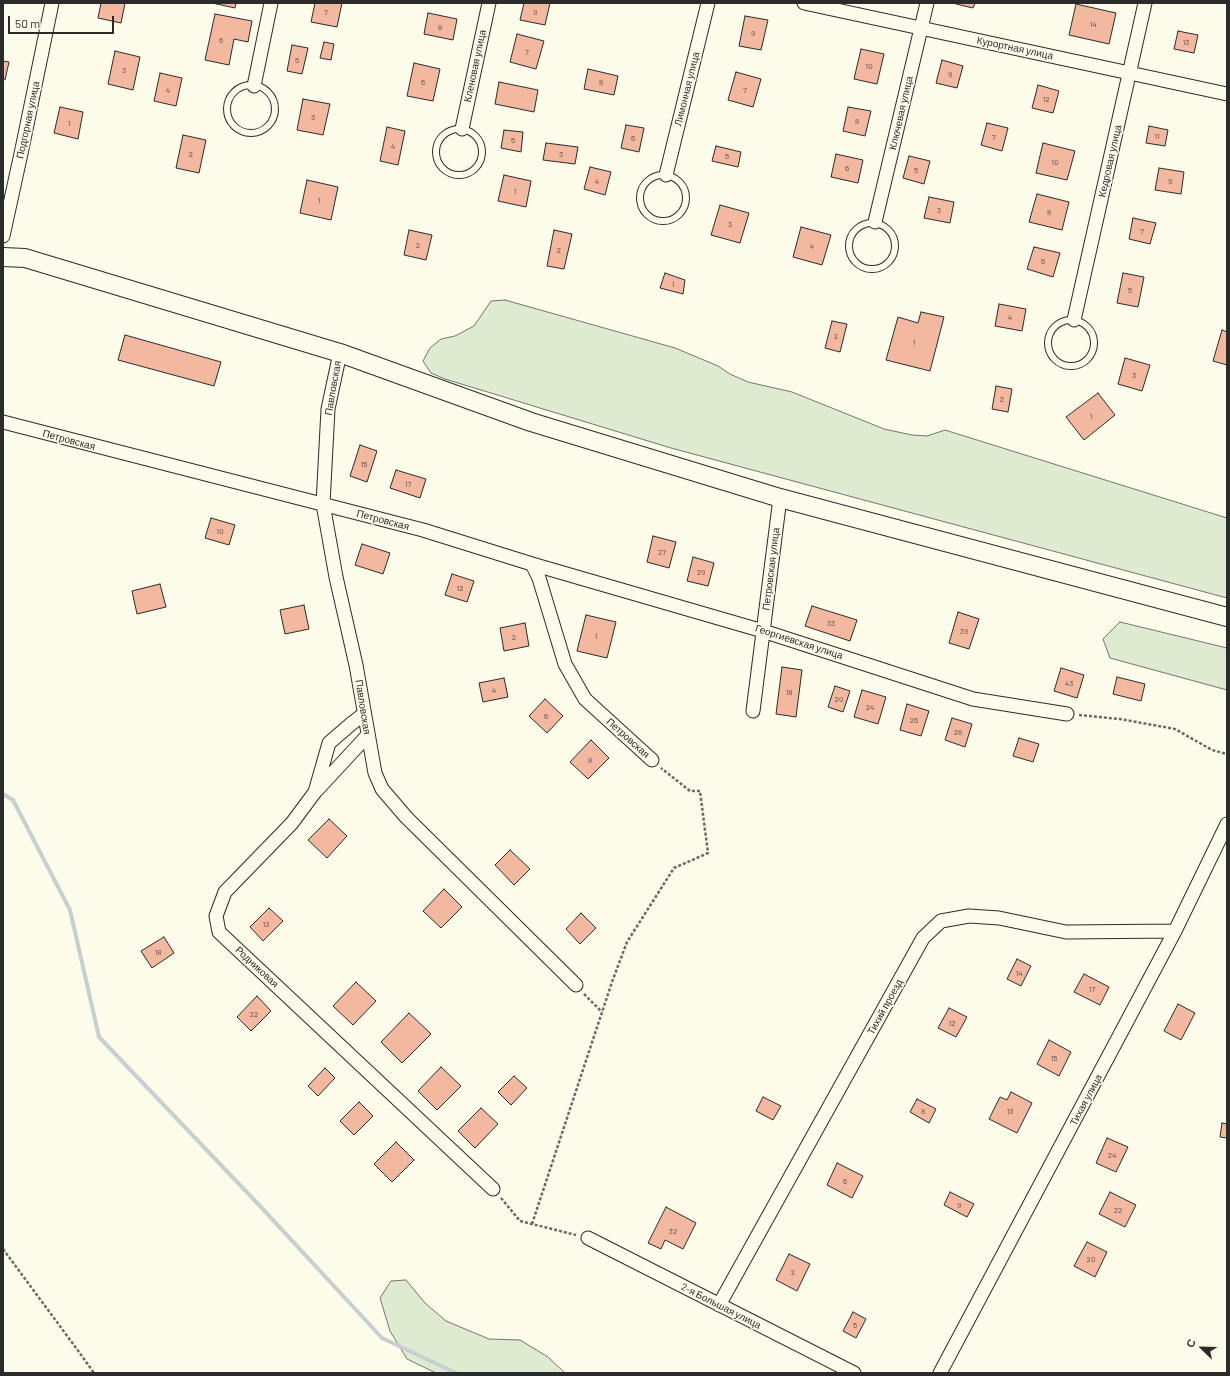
<!DOCTYPE html>
<meta charset="utf-8">
<style>
body{margin:0}
#map{position:relative;width:1230px;height:1376px;overflow:hidden;background:#fdfbea;font-family:Barlow,sans-serif}
canvas{display:block}
.frame{position:absolute;inset:0;border:4px solid #2b2b2b;pointer-events:none}
.north{position:absolute;left:1182px;top:1328px;width:40px;height:40px;-webkit-text-stroke:3px #fdfbea;paint-order:stroke;rotate:293deg;font-size:11px;font-weight:700;line-height:16px;text-align:center;color:#2b2b2b}
.north::after{content:'';display:block;margin:auto;width:14px;height:18px;background:#2b2b2b;clip-path:polygon(50% 0,100% 100%,50% 72%,0 100%)}
.scale{position:absolute;left:8px;top:16px;width:106px;height:18px;box-sizing:border-box;border:2px solid #2b2b2b;border-top:0;padding-left:5px;font-size:12px;line-height:14px;white-space:nowrap;color:#2b2b2b;-webkit-text-stroke:3px #fdfbea;paint-order:stroke}
</style>
<div id="map">
<canvas width="1230" height="1376"></canvas>
<div class="frame"></div>
<div class="north">С</div>
<div class="scale">50 m</div>
</div>
<script>
const c = document.querySelector('canvas').getContext('2d');
c.lineJoin = 'round';
function fill(path, color) { c.fillStyle = color; c.fill(path, 'evenodd'); }
const poly = rows => new Path2D(rows.map(r => 'M' + r).join(''));
function stroke(path, color, width, dash) { c.strokeStyle = color; c.lineWidth = width; c.lineCap = dash ? 'butt' : 'round'; c.setLineDash(dash || []); c.stroke(path); }
function write(font, color, halo, rows, align = 'center') {
  c.font = font + ' Barlow,sans-serif'; c.lineWidth = 3; c.setLineDash([]); c.textBaseline = 'middle'; c.strokeStyle = halo; c.fillStyle = color; for (const [text, x, y, turn = 0] of rows) {
    c.save(); c.translate(x, y); c.rotate((+turn || 0) * Math.PI / 180); c.textAlign = isNaN(turn) ? turn : align; if (halo) c.strokeText(text, 0, 0); c.fillText(text, 0, 0); c.restore();
  }
}
const green = poly([
 [505,300,675,348,718,366,730,374,748,382,792,392,884,429,912,435,927,436,945,430,1227,518,1227,598,671,448,445,379,431,373,423,361,430,348,441,339,455,336,474,326,491,301,505,300],
 [1120,622,1227,648,1227,690,1110,658,1103,639,1120,622],
 [406,1280,425,1303,446,1321,489,1339,520,1340,548,1357,565,1373,436,1373,407,1359,390,1331,380,1298,391,1281,406,1280]
]);
fill(green, '#deebd1');
stroke(green, '#74746e', 1);
stroke(poly([
 [3,794,13,800,70,910,99,1037,260,1206,382,1338,456,1373]
]), '#c7d0d0', 4);
const building = poly([
 [101,3,125,3,121,23,98,18,101,3],
 [212,3,236,3,235,8,212,3],
 [315,3,342,3,337,27,311,22,315,3],
 [524,3,550,3,545,25,520,20,524,3],
 [956,3,975,3,973,8,956,4,956,3],
 [1076,4,1116,13,1109,44,1069,35,1076,4],
 [428,13,457,19,453,40,424,34,428,13],
 [215,14,252,21,248,42,234,39,229,65,205,60,215,14],
 [745,16,768,20,761,50,739,46,745,16],
 [1178,31,1198,35,1194,53,1174,49,1178,31],
 [517,34,544,41,536,69,510,62,517,34],
 [324,42,334,44,331,60,320,58,324,42],
 [292,45,308,48,302,74,287,71,292,45],
 [861,49,884,54,877,84,854,79,861,49],
 [115,51,140,57,133,90,108,84,115,51],
 [942,60,963,66,957,88,936,83,942,60],
 [3,61,9,62,5,80,3,79,3,61],
 [414,63,440,69,433,101,407,96,414,63],
 [588,69,618,76,614,95,584,89,588,69],
 [736,72,761,79,753,107,728,100,736,72],
 [160,73,182,78,176,106,154,101,160,73],
 [499,82,538,90,534,112,495,104,499,82],
 [1038,85,1059,91,1053,113,1032,108,1038,85],
 [303,99,330,104,323,135,297,130,303,99],
 [60,107,83,112,78,139,54,133,60,107],
 [848,107,871,111,865,136,843,131,848,107],
 [987,123,1008,128,1002,151,981,145,987,123],
 [626,125,644,128,639,152,621,148,626,125],
 [1149,126,1168,130,1165,146,1146,143,1149,126],
 [387,127,405,131,398,165,380,161,387,127],
 [504,130,523,132,521,152,501,148,504,130],
 [183,135,206,140,199,173,176,168,183,135],
 [546,143,578,147,575,164,543,160,546,143],
 [1043,143,1075,151,1067,180,1036,173,1043,143],
 [716,146,741,152,738,167,712,161,716,146],
 [836,154,863,160,858,183,831,177,836,154],
 [909,156,930,161,924,184,903,178,909,156],
 [590,167,611,172,605,195,584,189,590,167],
 [1159,168,1184,172,1181,194,1155,190,1159,168],
 [504,175,531,181,526,207,498,201,504,175],
 [307,180,338,187,331,220,300,213,307,180],
 [1037,194,1069,202,1062,230,1029,222,1037,194],
 [929,197,954,202,950,223,924,218,929,197],
 [720,205,749,213,740,243,711,235,720,205],
 [1133,218,1156,223,1150,244,1129,239,1133,218],
 [801,227,831,235,822,265,793,257,801,227],
 [409,230,432,235,426,260,404,255,409,230],
 [554,230,572,234,564,269,547,266,554,230],
 [1034,247,1060,253,1053,277,1027,269,1034,247],
 [665,273,685,280,683,294,660,288,665,273],
 [1123,273,1144,277,1138,307,1117,303,1123,273],
 [999,304,1026,309,1022,331,995,326,999,304],
 [921,312,944,317,930,371,886,360,898,317,918,323,921,312],
 [832,321,847,324,840,352,825,348,832,321],
 [1222,330,1227,332,1227,365,1213,361,1222,330],
 [125,335,221,362,214,386,118,360,125,335],
 [1125,358,1150,365,1142,391,1118,384,1125,358],
 [996,386,1012,389,1008,412,992,409,996,386],
 [1098,393,1115,415,1084,440,1066,417,1098,393],
 [360,445,377,451,367,482,350,476,360,445],
 [396,470,426,479,420,498,390,488,396,470],
 [211,518,235,525,229,545,205,538,211,518],
 [653,536,676,542,669,568,647,562,653,536],
 [362,544,390,553,383,574,355,565,362,544],
 [693,557,714,563,708,586,687,581,693,557],
 [452,574,474,581,467,602,445,595,452,574],
 [160,584,166,607,137,614,132,591,160,584],
 [304,605,309,629,285,634,280,610,304,605],
 [812,606,857,620,850,641,805,626,812,606],
 [958,612,979,619,969,649,949,643,958,612],
 [586,615,616,622,607,658,577,651,586,615],
 [525,623,529,646,504,651,500,628,525,623],
 [782,667,802,670,796,717,776,714,782,667],
 [1061,668,1084,675,1077,698,1054,691,1061,668],
 [1117,677,1145,684,1141,701,1113,694,1117,677],
 [504,678,508,697,483,702,479,683,504,678],
 [835,686,850,691,843,712,828,707,835,686],
 [862,690,886,697,878,724,854,717,862,690],
 [545,699,563,716,547,733,529,716,545,699],
 [907,704,929,711,921,736,900,730,907,704],
 [952,718,972,724,965,747,945,740,952,718],
 [1019,738,1039,744,1033,762,1013,756,1019,738],
 [591,740,609,758,588,779,570,762,591,740],
 [329,819,347,836,327,858,308,840,329,819],
 [510,850,530,869,514,885,495,865,510,850],
 [444,889,462,907,441,928,423,911,444,889],
 [269,908,283,921,263,941,250,927,269,908],
 [581,913,596,928,580,944,566,929,581,913],
 [164,937,174,953,152,968,141,951,164,937],
 [1017,959,1031,966,1021,986,1007,979,1017,959],
 [1084,974,1109,987,1100,1005,1074,992,1084,974],
 [356,982,376,1001,353,1025,333,1006,356,982],
 [257,996,271,1011,251,1031,237,1017,257,996],
 [1178,1004,1195,1013,1181,1040,1164,1031,1178,1004],
 [949,1008,967,1017,956,1037,938,1028,949,1008],
 [409,1013,431,1034,402,1063,381,1042,409,1013],
 [1049,1040,1071,1052,1059,1076,1037,1064,1049,1040],
 [441,1067,461,1086,437,1110,418,1091,441,1067],
 [325,1068,335,1078,318,1096,308,1086,325,1068],
 [514,1076,527,1088,511,1105,498,1092,514,1076],
 [1011,1092,1032,1103,1017,1133,989,1119,1000,1097,1007,1100,1011,1092],
 [763,1097,781,1106,773,1120,756,1111,763,1097],
 [917,1099,936,1109,929,1123,910,1112,917,1099],
 [359,1102,373,1116,354,1135,340,1121,359,1102],
 [481,1108,498,1124,475,1148,458,1131,481,1108],
 [1222,1123,1227,1124,1227,1138,1220,1137,1222,1123],
 [1107,1138,1128,1147,1116,1172,1096,1163,1107,1138],
 [396,1142,414,1160,392,1182,374,1164,396,1142],
 [837,1163,863,1176,852,1198,827,1185,837,1163],
 [950,1192,974,1204,967,1217,944,1205,950,1192],
 [1110,1192,1136,1205,1125,1227,1099,1214,1110,1192],
 [666,1207,696,1223,683,1249,665,1240,661,1249,648,1243,666,1207],
 [1087,1242,1107,1252,1095,1277,1074,1266,1087,1242],
 [789,1254,810,1264,797,1291,776,1280,789,1254],
 [853,1312,866,1319,856,1338,843,1331,853,1312]
]);
fill(building, '#f2b8a0');
stroke(building, '#2b2b2b', 1);
const lane = poly([
 '227 109a24 24 0 1 1 48 0a24 24 0 1 1-48 0Z',
 '436 152a23 23 0 1 1 46 0a23 23 0 1 1-46 0Z',
 '640 198a23 23 0 1 1 46 0a23 23 0 1 1-46 0Z',
 '849 246a23 23 0 1 1 46 0a23 23 0 1 1-46 0Z',
 '1048 343a23 23 0 1 1 46 0a23 23 0 1 1-46 0Z'
]);
const street = poly([
 [804,3,1227,94],
 [254,86,271,3],
 [462,129,489,3],
 [666,175,708,3],
 [875,222,927,3],
 [3,236,22,149,52,3],
 [1074,320,1145,3],
 [340,353,328,409,323,504,336,577,356,665,375,773,382,789,406,817,576,985],
 [3,422,423,530,532,564,539,578,565,664,585,699,652,760],
 [532,564,763,631,973,699,1067,714],
 [753,711,780,498],
 [364,714,351,724,329,743,315,792,292,823,225,892,216,916,219,932,493,1189],
 [317,790,367,736],
 [588,1238,854,1373],
 [719,1305,923,938,941,921,969,916,999,918,1066,932,1175,931],
 [940,1373,1175,931,1227,824]
]);
const secondary = poly([
 [3,257,25,258,340,353,531,422,780,498,1227,617]
]);
stroke(lane, '#2b2b2b', 8);
stroke(street, '#2b2b2b', 15);
stroke(secondary, '#2b2b2b', 20);
stroke(poly([
 [1079,715,1120,719,1175,729,1212,750,1227,754],
 [584,994,602,1012],
 [501,1198,520,1221,576,1235],
 [532,1224,612,982,627,942,674,868,708,853,700,791,690,791,661,768],
 [3,1249,79,1352,94,1373]
]), '#6a6964', 2.5, [3, 2]);
stroke(lane, '#fdfbea', 6);
stroke(street, '#fdfbea', 13);
stroke(secondary, '#fdfbea', 18);
write('8px', '#5d4e48', null, [
 ["7",326,12],
 ["9",535,12],
 ["14",1093,24],
 ["8",440,27],
 ["9",753,33],
 ["6",221,40],
 ["13",1186,42],
 ["7",527,52],
 ["5",297,60],
 ["10",869,66],
 ["3",124,70],
 ["9",950,74],
 ["6",423,82],
 ["8",601,82],
 ["4",168,90],
 ["7",745,90],
 ["12",1046,99],
 ["3",313,117],
 ["8",857,121],
 ["1",69,123],
 ["11",1157,136],
 ["7",994,137],
 ["6",633,138],
 ["5",513,140],
 ["4",393,146],
 ["2",191,154],
 ["3",561,154],
 ["5",727,156],
 ["10",1055,162],
 ["6",847,168],
 ["5",916,170],
 ["4",597,181],
 ["9",1170,181],
 ["1",515,191],
 ["1",319,200],
 ["3",939,210],
 ["8",1049,212],
 ["3",730,224],
 ["7",1142,231],
 ["2",418,245],
 ["4",812,246],
 ["2",559,250],
 ["6",1043,261],
 ["1",673,284],
 ["5",1130,290],
 ["4",1010,317],
 ["2",836,336],
 ["1",914,342],
 ["3",1134,375],
 ["2",1002,399],
 ["1",1091,416],
 ["15",364,464],
 ["17",408,484],
 ["10",220,531],
 ["27",662,552],
 ["29",701,572],
 ["12",460,588],
 ["33",831,623],
 ["39",964,631],
 ["1",596,636],
 ["2",514,637],
 ["43",1069,683],
 ["4",494,690],
 ["18",789,692],
 ["20",839,699],
 ["24",870,707],
 ["6",546,716],
 ["26",914,720],
 ["28",958,732],
 ["8",590,760],
 ["13",266,924],
 ["18",158,952],
 ["14",1019,973],
 ["17",1092,989],
 ["22",254,1014],
 ["12",952,1023],
 ["15",1054,1058],
 ["8",923,1111],
 ["13",1010,1111],
 ["24",1112,1155],
 ["6",845,1181],
 ["9",959,1205],
 ["22",1118,1210],
 ["32",673,1231],
 ["20",1091,1259],
 ["2",793,1272],
 ["5",855,1325]
]);
write('10px', '#2b2b2b', '#fdfbea', [
 ["Курортная улица",1015,48,12],
 ["Кленовая улица",475,66,-78],
 ["Лимонная улица",687,89,-76],
 ["Ключевая улица",901,113,-77],
 ["Подгорная улица",28,120,-78],
 ["Кедровая улица",1110,161,-77],
 ["Павловская",333,388,-80],
 ["Петровская",69,440,15],
 ["Петровская",383,520,15],
 ["Петровская улица",771,569,-83],
 ["Георгиевская улица",799,642,18],
 ["Павловская",363,707,81],
 ["Петровская",628,738,42],
 ["Родниковая",257,967,43],
 ["Тихий проезд",885,1007,-61],
 ["Тихая улица",1086,1100,-62],
 ["2-я Большая улица",721,1306,27]
]);
</script>
